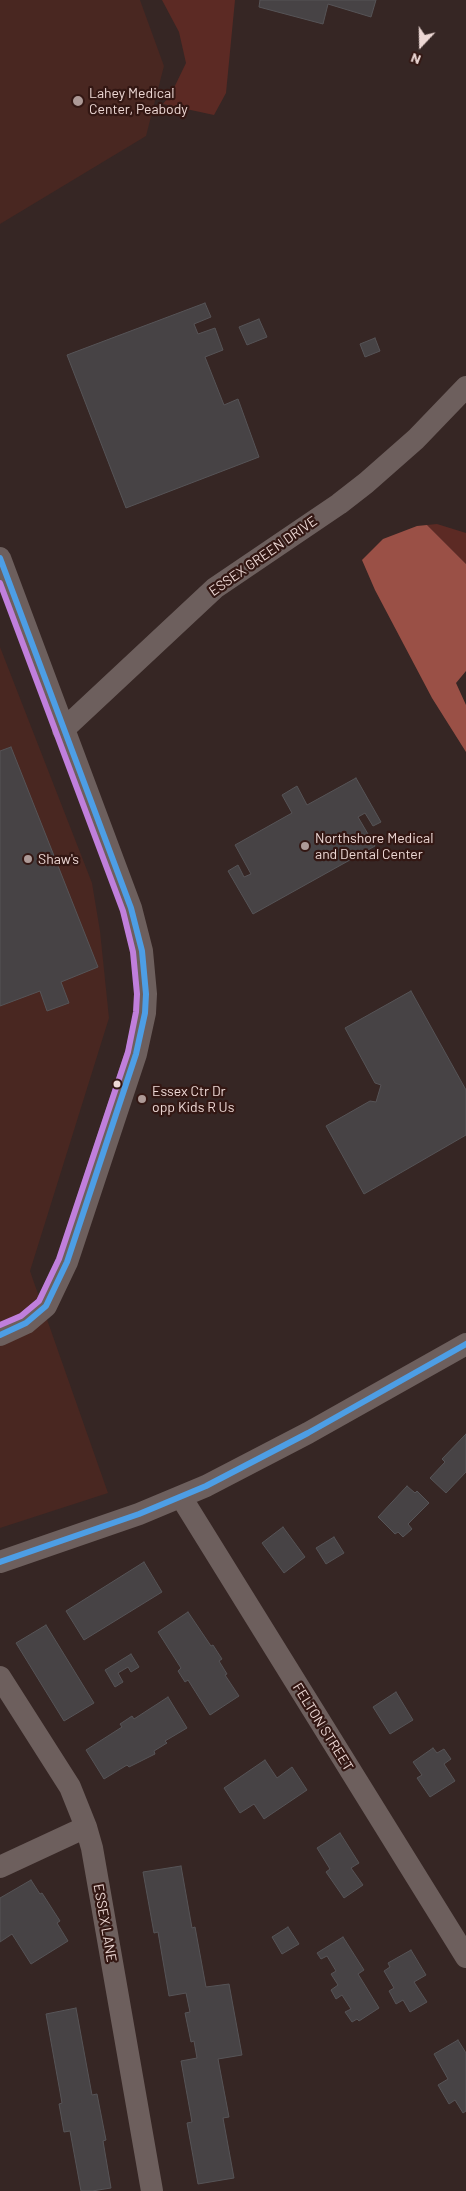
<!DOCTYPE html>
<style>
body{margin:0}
#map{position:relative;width:466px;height:2191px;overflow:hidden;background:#362624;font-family:Barlow,sans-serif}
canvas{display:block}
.north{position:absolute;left:396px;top:20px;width:50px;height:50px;-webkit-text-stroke:4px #331713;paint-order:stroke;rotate:201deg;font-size:14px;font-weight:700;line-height:20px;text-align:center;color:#edd8d5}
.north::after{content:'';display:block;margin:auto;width:18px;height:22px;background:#edd8d5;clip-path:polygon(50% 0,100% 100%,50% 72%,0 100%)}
</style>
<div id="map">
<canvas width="466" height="2191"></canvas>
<div class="north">N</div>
</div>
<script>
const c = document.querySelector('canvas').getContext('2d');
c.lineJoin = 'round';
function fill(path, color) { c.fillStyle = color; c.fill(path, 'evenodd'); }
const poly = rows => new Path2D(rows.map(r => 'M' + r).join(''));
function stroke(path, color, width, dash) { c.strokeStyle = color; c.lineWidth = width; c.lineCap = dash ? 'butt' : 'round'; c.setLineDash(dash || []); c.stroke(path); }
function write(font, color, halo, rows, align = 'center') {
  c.font = font + ' Barlow,sans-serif'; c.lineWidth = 4.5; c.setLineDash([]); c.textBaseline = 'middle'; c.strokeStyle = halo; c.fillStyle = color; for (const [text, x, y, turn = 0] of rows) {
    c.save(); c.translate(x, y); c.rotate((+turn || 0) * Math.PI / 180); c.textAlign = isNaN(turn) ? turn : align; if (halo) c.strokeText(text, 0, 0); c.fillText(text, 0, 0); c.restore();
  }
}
fill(poly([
 [0,0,140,0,164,66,146,136,0,224],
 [0,647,92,883,100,931,109,1018,30,1271,108,1493,0,1528]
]), '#492721');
fill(poly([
 [162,0,235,0,226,93,214,115,163,104,171,94,186,63,179,32],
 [437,524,466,533,466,564,427,525]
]), '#5c2a24');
fill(poly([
 [427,525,466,564,466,671,456,683,466,705,466,752,432,698,375,590,362,560,383,539,417,526]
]), '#9a5046');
const building = poly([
 [260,0,376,0,371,17,328,4,323,24,259,7,260,0],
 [205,303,211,317,194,324,198,334,215,328,223,350,205,357,224,405,238,399,259,457,126,508,67,355,205,303],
 [259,319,267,337,247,345,239,327,259,319],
 [375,338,380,351,365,357,360,344,375,338],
 [11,747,98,967,61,982,69,1003,47,1011,40,991,0,1006,0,751,11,747],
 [356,778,381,822,373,826,365,813,358,817,375,846,253,914,228,871,238,865,244,877,251,874,235,845,292,813,282,795,297,786,307,805,356,778],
 [411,991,466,1090,466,1135,364,1194,326,1126,370,1101,376,1102,381,1085,375,1083,345,1028,411,991],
 [466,1434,466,1472,446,1493,430,1478,445,1462,442,1459,466,1434],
 [407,1486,415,1493,417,1491,429,1503,408,1524,412,1529,403,1537,398,1532,395,1534,378,1517,407,1486],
 [283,1527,305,1557,284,1573,262,1543,283,1527],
 [334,1537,344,1553,326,1564,316,1548,334,1537],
 [144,1562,162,1592,84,1640,66,1611,144,1562],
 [188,1612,211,1646,213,1645,222,1659,219,1661,227,1674,225,1675,239,1696,210,1715,188,1680,185,1682,178,1671,181,1668,158,1632,188,1612],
 [46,1625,94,1703,64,1721,16,1643,46,1625],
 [131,1654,139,1667,131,1672,128,1667,118,1673,123,1682,115,1687,105,1670,131,1654],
 [396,1692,413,1720,390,1734,373,1707,396,1692],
 [168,1697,187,1728,165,1741,167,1743,154,1751,155,1754,129,1767,127,1765,104,1779,86,1750,122,1727,120,1724,132,1716,134,1719,168,1697],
 [433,1748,437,1753,444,1749,451,1759,444,1764,455,1781,430,1797,417,1778,422,1775,413,1762,433,1748],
 [265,1760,277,1778,292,1767,307,1790,264,1819,254,1804,240,1813,224,1788,265,1760],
 [340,1833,359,1863,351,1868,363,1885,344,1898,326,1872,330,1869,317,1848,340,1833],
 [181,1866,192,1928,195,1927,206,1987,229,1984,242,2055,218,2059,229,2117,223,2118,234,2178,198,2184,187,2123,192,2122,181,2061,197,2058,194,2041,191,2042,185,2013,190,2012,186,1993,169,1996,158,1932,154,1933,143,1872,181,1866],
 [31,1880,40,1894,42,1893,60,1921,57,1923,68,1941,31,1964,12,1934,0,1942,0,1898,31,1880],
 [288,1927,299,1944,282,1954,272,1937,288,1927],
 [343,1937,364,1970,358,1974,379,2008,359,2021,357,2019,352,2022,345,2012,351,2009,342,1995,336,1999,331,1990,338,1985,331,1974,336,1971,327,1956,321,1959,317,1953,343,1937],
 [411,1950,426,1975,414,1982,427,2002,410,2012,403,2000,396,2004,389,1991,394,1988,384,1971,390,1967,388,1963,411,1950],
 [76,2008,92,2095,97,2094,106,2140,103,2141,111,2188,92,2191,81,2191,70,2131,64,2132,59,2104,62,2103,46,2014,76,2008],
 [458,2040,466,2053,466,2111,463,2113,455,2100,449,2104,438,2085,448,2079,434,2054,458,2040]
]);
fill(building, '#474345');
stroke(building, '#565457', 1);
stroke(poly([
 [0,558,131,908,142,951,146,994,145,1013,136,1054,67,1262,46,1306,26,1323,0,1335],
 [63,730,215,588,339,504,366,483,416,439,466,387],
 [181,1497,466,1957],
 [0,1562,139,1514,206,1486,308,1433,466,1344],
 [0,1677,70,1787,86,1827,92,1848,152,2191],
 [0,1867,86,1827]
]), '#6d5f5d', 22);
stroke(poly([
 [0,558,131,908,142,951,146,994,145,1013,136,1054,67,1262,46,1306,26,1323,0,1335],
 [0,1562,139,1514,206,1486,308,1433,466,1344]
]), '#4d9ee5', 6);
stroke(poly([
 [0,583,123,911,133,952,137,994,136,1012,128,1052,59,1259,39,1301,21,1316,0,1325]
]), '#c07fdc', 6);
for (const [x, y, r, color] of [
 [78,101,6,"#ad9a97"],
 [305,846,5,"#ad9a97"],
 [28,859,5,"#ad9a97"],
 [117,1084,4.5,"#edd8d5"],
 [142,1099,5,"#ad9a97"]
]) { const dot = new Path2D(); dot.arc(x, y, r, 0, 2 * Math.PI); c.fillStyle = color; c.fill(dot); stroke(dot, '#331713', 2); }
write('14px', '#edd8d5', '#331713', [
 ["Lahey Medical",89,93],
 ["Center, Peabody",89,109],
 ["Northshore Medical",315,838],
 ["and Dental Center",315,854],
 ["Shaw's",38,859],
 ["Essex Ctr Dr",152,1091],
 ["opp Kids R Us",152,1107]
], 'left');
write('14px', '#edd8d5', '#331713', [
 ["ESSEX GREEN DRIVE",263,556,-35],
 ["FELTON STREET",323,1727,58],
 ["ESSEX LANE",105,1923,80]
]);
</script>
